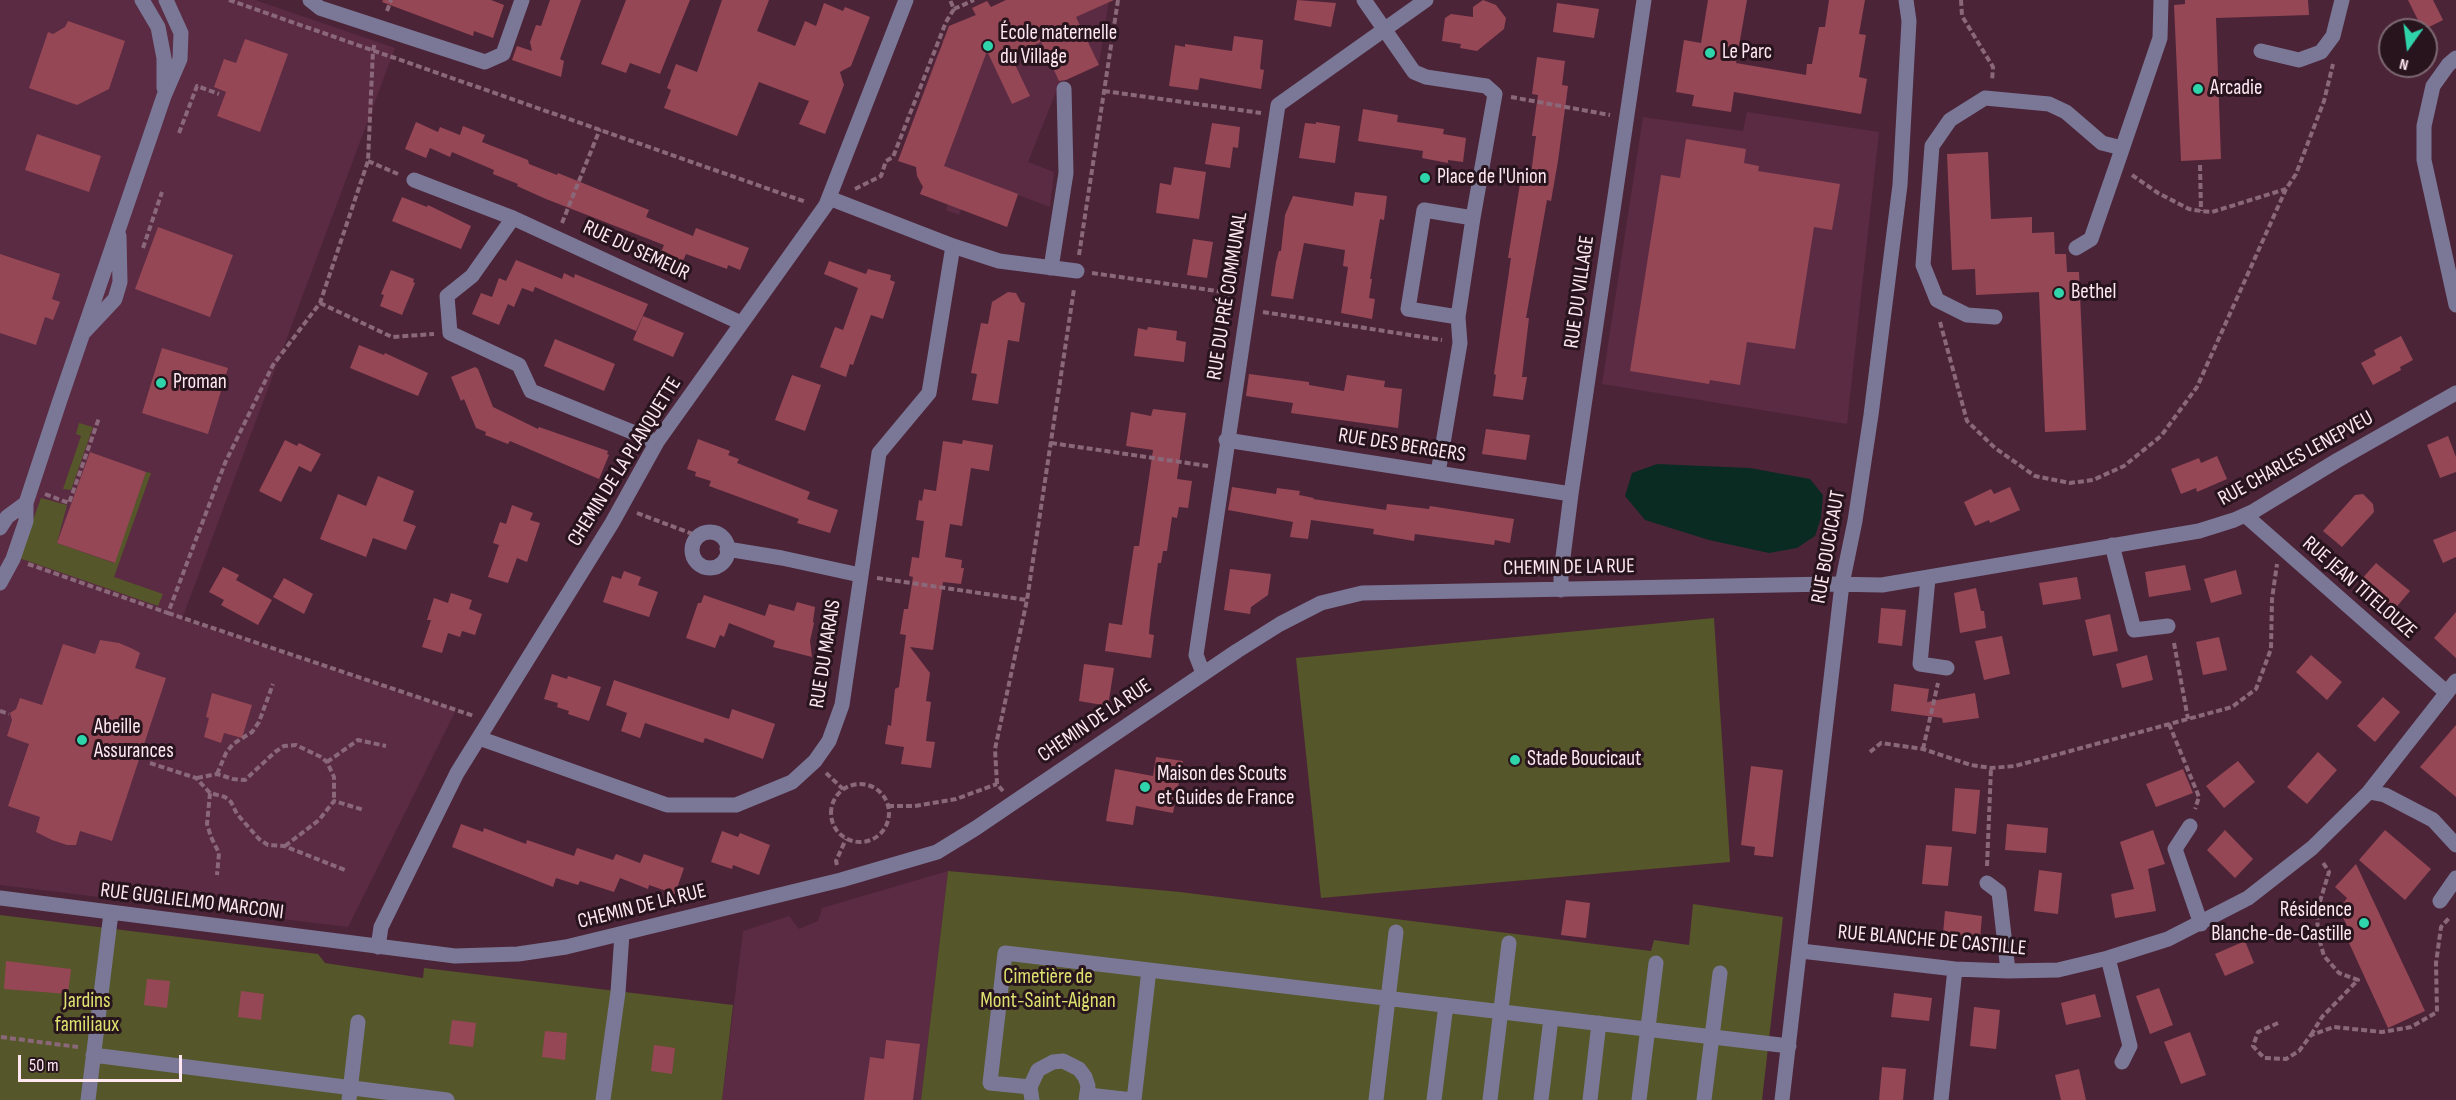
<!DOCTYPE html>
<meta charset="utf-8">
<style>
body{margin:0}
#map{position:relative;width:2456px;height:1100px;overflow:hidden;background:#4c2438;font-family:"Sofia Sans Condensed",sans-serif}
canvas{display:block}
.north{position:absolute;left:2378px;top:18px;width:60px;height:60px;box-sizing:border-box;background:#27141d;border:2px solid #7d6872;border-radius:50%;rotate:194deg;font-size:16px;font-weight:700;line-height:24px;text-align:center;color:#fee7f1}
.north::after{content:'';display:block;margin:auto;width:21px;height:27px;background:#30d4aa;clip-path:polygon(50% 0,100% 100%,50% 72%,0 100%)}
.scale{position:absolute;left:18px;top:1055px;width:164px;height:27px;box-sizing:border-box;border:3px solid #fee7f1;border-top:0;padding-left:8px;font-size:18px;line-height:21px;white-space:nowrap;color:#fee7f1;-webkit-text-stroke:4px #27141d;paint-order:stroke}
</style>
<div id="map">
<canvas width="2456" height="1100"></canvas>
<div class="north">N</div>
<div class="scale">50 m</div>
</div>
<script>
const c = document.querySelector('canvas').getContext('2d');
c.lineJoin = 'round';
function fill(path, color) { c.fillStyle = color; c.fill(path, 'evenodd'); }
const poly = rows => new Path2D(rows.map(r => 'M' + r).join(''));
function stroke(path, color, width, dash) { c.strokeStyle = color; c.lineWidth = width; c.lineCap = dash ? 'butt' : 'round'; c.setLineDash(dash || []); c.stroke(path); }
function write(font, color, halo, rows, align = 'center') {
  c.font = font + ' "Sofia Sans Condensed",sans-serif'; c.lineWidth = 6; c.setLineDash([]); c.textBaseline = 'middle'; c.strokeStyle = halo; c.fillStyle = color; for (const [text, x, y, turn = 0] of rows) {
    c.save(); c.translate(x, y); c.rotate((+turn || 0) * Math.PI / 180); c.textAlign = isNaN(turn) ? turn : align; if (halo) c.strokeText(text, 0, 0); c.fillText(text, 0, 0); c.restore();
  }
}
fill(poly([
 [0,0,255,0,395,48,182,619,456,710,348,927,0,885],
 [1006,0,1109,0,1099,64,1060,82,1028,162,1054,172,1050,207,1018,195,1007,227,961,209,959,215,946,210,948,204,920,194,924,183,917,176,917,167,898,161,938,52,944,50,942,40,949,33,947,27,975,15,972,8,987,1,991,7],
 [1747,112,1879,132,1847,424,1602,384,1643,117,1743,131],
 [948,871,921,1100,722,1100,743,931,789,916,799,929,818,921,822,908]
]), '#5a2b43');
fill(poly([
 [79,423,93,427,71,490,63,489,81,436,76,434],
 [146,472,151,473,114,577,163,594,158,606,19,558,41,498,67,505,57,543,114,563],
 [1714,618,1730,862,1321,898,1296,658],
 [948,871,1180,892,1651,951,1654,940,1689,945,1693,904,1783,917,1762,1100,921,1100],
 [0,915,318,954,325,963,423,978,424,968,733,1005,722,1100,0,1100]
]), '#555629');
fill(poly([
 [1657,464,1750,468,1810,479,1823,495,1821,518,1815,536,1797,548,1769,553,1709,540,1645,520,1625,496,1632,473]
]), '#0a2b21');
fill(poly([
 [383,0,491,0,504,5,493,38,474,31,473,36,382,2],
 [550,0,581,0,560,59,564,61,561,77,512,60,517,46,532,51,530,42,536,25,541,26],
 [626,0,690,0,660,74,630,63,626,73,601,64],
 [722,0,769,0,757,31,795,46,805,21,816,26,824,3,843,11,845,7,870,17,851,66,840,72,844,85,825,134,799,124,809,101,759,82,737,136,664,108,671,90,667,88,676,64,697,72],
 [1006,0,1114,0,1076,17,1099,65,1066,80,1059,81,1041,42,1011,56,1030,96,1012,104,987,51,944,166,1018,194,1007,227,920,194,923,187,917,176,916,167,898,161,949,26,976,15,972,8,987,1,991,7],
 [1297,0,1336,3,1331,27,1294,20],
 [1483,0,1496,5,1506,18,1504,29,1477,51,1460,48,1461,44,1442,41,1445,18,1451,14,1473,17,1473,7],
 [1708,0,1747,0,1736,63,1806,75,1807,64,1812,64,1819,27,1825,27,1829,0,1865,0,1859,34,1866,35,1859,77,1867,79,1861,114,1734,92,1731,112,1692,106,1694,95,1676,92,1684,40,1701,43],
 [2185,0,2308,0,2309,15,2216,18,2221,159,2181,161,2174,5,2185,4],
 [2408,0,2433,0,2443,20,2423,30],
 [1557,3,1599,9,1594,38,1553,32],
 [68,21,125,41,109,89,77,105,29,88,48,32,53,34,65,27],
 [1234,36,1263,40,1260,69,1264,70,1261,89,1200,78,1198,90,1169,86,1175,45,1185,47,1185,44,1232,51],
 [245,39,288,54,260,132,217,116,226,92,214,87,224,59,236,63],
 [1537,57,1565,61,1562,85,1568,86,1558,161,1551,201,1547,200,1526,318,1529,318,1522,377,1527,377,1523,400,1493,396,1496,375,1494,374,1511,258,1508,258,1520,184,1524,185,1526,173,1531,174,1536,136,1532,136,1538,95,1532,94],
 [1363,109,1398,115,1397,122,1444,129,1443,134,1466,138,1463,162,1448,160,1448,163,1422,158,1423,151,1358,141],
 [416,122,438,132,440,127,460,135,463,126,485,135,482,142,528,160,529,164,557,175,558,173,649,210,646,217,693,236,696,228,749,248,740,270,728,265,727,269,686,254,682,263,660,254,664,245,546,199,517,186,518,184,493,174,494,170,452,152,450,157,430,148,426,158,405,149],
 [1316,122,1340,126,1335,163,1299,158,1305,123,1316,124],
 [1212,123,1240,127,1238,148,1233,147,1230,168,1205,164],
 [37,134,101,156,89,192,25,170],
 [1686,139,1746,149,1744,163,1759,166,1758,171,1840,184,1832,230,1814,227,1795,349,1747,342,1740,385,1710,380,1709,384,1630,371,1661,175,1680,178],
 [1988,152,1991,219,2032,217,2032,233,2054,232,2055,254,2066,254,2067,272,2079,272,2086,430,2045,432,2039,292,1976,295,1975,269,1952,270,1947,154],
 [1174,167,1206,172,1199,219,1156,213,1160,183,1171,185],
 [1355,192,1387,196,1384,220,1380,219,1370,279,1372,279,1369,298,1375,299,1372,319,1341,313,1348,267,1343,266,1345,250,1304,243,1293,299,1271,296,1276,262,1279,251,1281,251,1285,215,1293,196,1353,206],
 [402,197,427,207,428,205,471,226,461,249,392,221],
 [158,227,233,255,210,317,135,289],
 [1193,239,1213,242,1207,278,1187,275],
 [0,254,60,274,52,299,60,302,53,320,45,317,36,345,0,333],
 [516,260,562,279,564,273,574,278,575,274,648,304,636,331,535,287,533,292,522,288,514,307,508,304,499,325,472,314,481,293,492,297,499,278,506,281],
 [829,261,866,274,868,269,891,275,890,280,895,282,883,319,871,315,853,365,850,364,846,377,820,367,835,327,843,330,858,288,824,274],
 [391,270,414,279,413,282,415,283,402,315,380,306,384,295,381,294],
 [1008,292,1016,293,1021,302,1025,303,1019,342,1008,340,998,404,972,400,977,374,971,373,981,323,988,324,992,302],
 [643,316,684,333,673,357,633,340],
 [1148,327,1177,331,1176,340,1186,342,1184,362,1134,356,1138,328,1147,330],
 [2401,336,2413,360,2400,367,2401,370,2373,385,2361,363,2376,355,2374,350],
 [555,339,615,364,604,391,544,366],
 [359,345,384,355,385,353,428,373,418,396,350,368],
 [162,348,228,368,208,434,142,413],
 [475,367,478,369,493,407,538,429,539,427,608,451,607,454,609,455,599,479,510,441,508,444,485,435,486,432,476,428,464,399,461,401,451,377],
 [1249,374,1309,382,1309,385,1344,391,1347,375,1385,381,1384,387,1402,389,1398,428,1291,413,1293,403,1246,396],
 [792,375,821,385,805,431,775,420],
 [1153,409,1186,413,1177,479,1192,481,1188,508,1179,507,1177,518,1172,517,1167,551,1163,551,1161,563,1158,563,1150,621,1149,634,1154,635,1151,658,1105,651,1109,623,1122,625,1134,546,1139,546,1153,450,1126,446,1131,412,1151,416],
 [1486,429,1530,435,1526,460,1482,454],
 [2448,436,2456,457,2456,472,2440,478,2427,445],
 [698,439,730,451,728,455,739,459,737,463,810,492,807,499,838,510,830,533,797,523,799,519,709,486,711,481,695,476,696,472,687,469],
 [285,440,297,446,299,443,321,454,311,472,299,466,281,502,259,491],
 [963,440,993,445,989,471,971,468,962,526,950,524,945,557,962,560,961,568,964,568,961,584,943,582,933,650,910,647,930,673,926,701,931,702,926,741,935,742,931,768,901,764,904,747,885,744,888,725,891,726,895,689,899,687,906,635,900,634,904,609,908,609,913,577,909,576,912,557,919,558,924,521,916,520,919,500,922,501,924,489,936,491,943,441,962,444],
 [90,452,146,472,115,563,57,543],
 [2217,456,2227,479,2197,492,2196,488,2181,494,2171,469,2199,458,2201,463],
 [378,476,414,491,403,521,416,526,406,550,373,538,366,557,320,539,338,494,366,506],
 [1232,487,1276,494,1277,488,1300,491,1299,495,1314,498,1313,499,1386,510,1387,504,1429,509,1430,506,1514,519,1510,543,1495,540,1494,545,1415,534,1414,541,1373,534,1374,529,1311,520,1308,539,1290,537,1293,522,1228,510],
 [2010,487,2020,510,1990,523,1989,520,1975,526,1964,502,1991,489,1994,494],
 [2363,494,2373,504,2374,512,2342,547,2323,531,2355,495],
 [512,505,533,513,530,520,540,523,527,562,517,558,508,583,488,577,499,545,493,543,500,522,506,524],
 [2456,531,2456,557,2443,563,2433,540],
 [2376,563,2410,591,2394,610,2360,581],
 [2185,565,2191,590,2149,597,2145,572],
 [223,567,239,575,236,580,272,600,258,625,221,605,224,600,209,592],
 [1230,569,1271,574,1268,595,1251,607,1250,614,1224,610],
 [2236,570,2242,594,2211,603,2204,579],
 [624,571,641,577,638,585,658,592,649,617,603,602,612,576,621,579],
 [2077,577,2081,599,2043,605,2039,583],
 [284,578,313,594,304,614,273,597],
 [1976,588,1981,611,1984,611,1986,628,1960,633,1954,593],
 [451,593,472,600,469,609,482,614,475,635,462,631,460,637,448,633,442,653,422,647,431,620,427,620,434,598,448,603],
 [704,595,765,616,769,604,794,611,797,602,815,607,813,622,814,623,810,641,812,657,773,647,775,641,729,623,724,637,720,635,715,648,686,638,698,603,701,603],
 [1881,608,1906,610,1902,646,1878,643],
 [2456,612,2456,658,2434,638],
 [2110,614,2118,651,2093,656,2085,620],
 [2002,636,2010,674,1984,680,1975,641],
 [2219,637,2227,670,2203,675,2196,642],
 [100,640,119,643,133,649,140,653,135,668,166,678,112,841,80,831,76,845,67,845,52,840,36,832,40,817,8,806,29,744,7,736,12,720,10,713,16,709,20,698,42,705,63,644,95,654],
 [2147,655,2153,680,2122,688,2116,664],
 [2311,655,2342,682,2327,700,2296,672],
 [1084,664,1114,668,1108,706,1079,701],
 [552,674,567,679,568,676,601,687,589,721,568,714,569,711,557,707,558,703,544,699],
 [614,680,729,719,732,709,775,724,763,759,705,738,703,743,645,723,640,738,621,731,627,713,606,705],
 [1894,684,1929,689,1927,702,1975,693,1979,718,1943,723,1942,718,1891,711],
 [212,693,252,705,242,738,224,733,221,743,204,737,209,718,206,717],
 [2383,697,2400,712,2375,742,2357,726],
 [2456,725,2456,797,2420,767],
 [2318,752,2337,770,2307,804,2287,787],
 [1156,757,1183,761,1173,813,1136,806,1133,825,1106,821,1115,769,1153,776],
 [2238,761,2255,782,2224,808,2206,786],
 [1751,766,1783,770,1773,857,1754,855,1755,847,1741,845],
 [2183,769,2193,793,2156,807,2146,784],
 [1955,788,1980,790,1976,834,1952,831],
 [461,824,483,832,484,828,526,844,527,840,574,856,577,848,613,860,616,854,640,863,644,854,684,868,675,894,649,885,648,889,620,878,614,892,580,881,578,885,556,878,553,887,452,847],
 [2007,824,2048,828,2046,853,2005,850],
 [2153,830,2165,864,2148,869,2156,911,2115,918,2111,894,2134,889,2120,842],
 [2225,830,2253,859,2235,878,2207,850],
 [2385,830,2431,869,2405,900,2359,860],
 [722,831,738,837,740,833,770,845,759,875,733,865,732,869,711,862],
 [1926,845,1952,847,1948,886,1922,884],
 [2356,864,2425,1011,2388,1028,2344,932,2349,930,2339,909,2347,898,2335,887],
 [2039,870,2062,873,2058,914,2034,911],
 [1566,900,1590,903,1586,938,1561,935],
 [1945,911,1982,916,1980,939,1943,934],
 [2245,941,2254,963,2225,976,2215,954],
 [6,961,71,969,68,994,4,989],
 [147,979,170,981,167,1008,144,1005],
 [2159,988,2173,1025,2150,1034,2136,996],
 [241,991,264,994,261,1020,238,1017],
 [1894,993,1932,998,1929,1021,1891,1017],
 [2095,994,2101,1017,2066,1025,2061,1003],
 [1974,1007,2000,1010,1996,1049,1970,1046],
 [452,1020,476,1023,473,1047,449,1044],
 [545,1031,567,1033,565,1060,542,1057],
 [2190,1032,2206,1075,2181,1084,2164,1042],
 [886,1040,920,1044,913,1100,864,1100,870,1057,884,1059],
 [654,1045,675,1048,672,1074,651,1071],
 [1882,1067,1906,1069,1903,1100,1879,1100],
 [2079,1069,2086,1100,2061,1100,2055,1075]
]), '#964755');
stroke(poly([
 [229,0,806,202],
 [1961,0,1962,16,1993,67,1992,81],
 [954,9,974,0],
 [387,11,391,0],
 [1104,91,1261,113],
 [1511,97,1610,115],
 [179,133,197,86,219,94],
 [368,161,398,174],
 [2200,165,2201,211],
 [2132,175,2158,193,2189,209,2201,211,2212,212,2286,189],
 [855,189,881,176,886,161,893,157,946,22,954,9,950,0],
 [562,223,600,129],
 [143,248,162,192],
 [1079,255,1118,0],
 [1092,273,1224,292,1231,302],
 [320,303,392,337,434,334],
 [1263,312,1442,340],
 [1940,322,1967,421,1995,448,2035,476,2070,483,2093,480,2124,466,2161,436,2197,387,2286,189,2296,174,2324,101,2333,64],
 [1051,443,1208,466],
 [45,494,69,503,99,418],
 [637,513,698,536],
 [28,564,168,613,225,463,273,365,320,303,368,161,373,50,375,43],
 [877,578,1027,600],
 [168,613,474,716],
 [2174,643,2188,719],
 [0,711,9,714],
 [2169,724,2199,797,2195,809],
 [1923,749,1938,683],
 [1870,752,1881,743,1923,749,1971,765,1991,768,2015,766,2232,707,2256,689,2271,649,2272,599,2277,564],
 [327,762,358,740,386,746],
 [150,763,196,778,210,793,225,797,231,802,237,814,259,839,268,845,284,846,345,870],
 [826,773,843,789],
 [217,774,226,753,233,744,252,732,259,722,273,684],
 [197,778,217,774,233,779,245,780,275,752,284,746,296,745,321,757,327,762,334,777,334,801],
 '831 813a29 29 0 1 1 58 0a29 29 0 1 1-58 0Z',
 [1003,791,997,784,995,749,1027,600,1074,289],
 [210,793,207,824,211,837,219,853,217,875],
 [888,806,915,806,956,799,997,784],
 [285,846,319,820,334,801,364,810],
 [837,865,836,861,846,839],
 [1987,866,1991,768],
 [2278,1023,2258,1032,2253,1046,2264,1058,2286,1059,2299,1051,2311,1035,2334,1027,2382,1032,2411,1027,2437,1012,2436,963,2441,927,2450,917],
 [2311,1035,2322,1017,2358,980,2339,973,2324,956,2318,935,2317,911,2329,872,2322,861],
 [1,1037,78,1047]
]), '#8a6879', 4, [6, 3]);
stroke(poly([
 [142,0,158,27,164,58,164,88],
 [310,0,320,8,485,62,503,54,522,0],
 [1364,0,1414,72,1426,77,1486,86,1495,94,1473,218,1458,317,1460,343,1438,473],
 [2261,51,2299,60,2321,52,2333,36,2342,0],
 [2456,58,2448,65,2433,86,2424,126,2424,160,2456,305],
 [414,180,513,218],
 [829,198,953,246,999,261,1077,271],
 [2076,248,2091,239,2117,164,2160,38,2161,0],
 [1051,268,1066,173,1064,89],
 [1458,317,1408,309,1424,210,1473,218],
 [1995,317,1967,315,1937,300,1923,265,1932,146,1950,120,1985,98,2049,104,2066,112,2102,143,2122,148],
 [85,331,115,299,120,282,119,236],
 [1226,440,1571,494],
 [657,442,531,391,519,365,450,333,447,296,472,276,513,218,741,323],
 [2245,515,2446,692],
 [0,528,7,517,26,503],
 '692 550a18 18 0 1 1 36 0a18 18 0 1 1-36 0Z',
 [2112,545,2134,630,2168,626],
 [727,549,782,558,860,575],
 [1928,578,1920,664,1947,668],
 [0,583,13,559,26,521,26,503,59,403,164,96,180,59,181,33,166,0],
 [1561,590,1561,573,1571,494,1644,0],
 [1203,673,1196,655,1278,105,1426,0],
 [479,738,667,805,736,805,792,782,815,761,829,741,842,705,879,453,929,393,953,246],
 [2369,792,2385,795,2433,820,2456,845],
 [2190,826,2175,849,2201,924],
 [1987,883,1999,892,2008,971],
 [0,898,455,956,518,954,566,947,841,880,937,852,976,828,1237,651,1280,624,1321,603,1362,593,1830,584,1882,585,2199,531,2234,520,2254,511,2338,460,2456,393],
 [2440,901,2456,878],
 [378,947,381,927,457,773,612,523,657,442,826,205,906,0],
 [1801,951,1955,969,2008,971,2058,970,2108,958,2168,939,2248,898,2312,848,2369,792,2456,681],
 [2108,958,2130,1046,2122,1062],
 [93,1055,447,1100],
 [1030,1087,990,1083,1005,953,1149,970],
 [1088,1095,1133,1100],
 [88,1100,111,913],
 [349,1100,358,1022],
 [603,1100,618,992,622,934],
 [1032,1100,1030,1087,1038,1070,1053,1062,1063,1061,1079,1069,1085,1077,1088,1086,1086,1100],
 [1134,1100,1149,970,1789,1046],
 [1376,1100,1396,932],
 [1434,1100,1446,1005],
 [1490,1100,1509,943],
 [1541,1100,1551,1018],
 [1590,1100,1599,1023],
 [1639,1100,1656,963],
 [1704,1100,1720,973],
 [1782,1100,1842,584,1855,521,1871,415,1900,185,1909,21,1906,0],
 [1941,1100,1955,969]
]), '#7b7897', 15);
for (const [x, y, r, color] of [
 [988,46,6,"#30d4aa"],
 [1710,53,6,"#30d4aa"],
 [2198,89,6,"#30d4aa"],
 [1425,178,6,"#30d4aa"],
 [2059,293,6,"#30d4aa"],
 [161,383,6,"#30d4aa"],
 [82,740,6,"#30d4aa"],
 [1515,760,6,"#30d4aa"],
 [1145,787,6,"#30d4aa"],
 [2364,923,6,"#30d4aa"]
]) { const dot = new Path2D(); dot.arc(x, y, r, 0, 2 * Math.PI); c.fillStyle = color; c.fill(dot); stroke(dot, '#27141d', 2); }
write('21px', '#fee7f1', '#27141d', [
 ["École maternelle",1000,34],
 ["du Village",1000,58],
 ["Le Parc",1722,53],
 ["Arcadie",2210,89],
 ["Place de l'Union",1437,178],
 ["Bethel",2071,293],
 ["Proman",173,383],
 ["Abeille",94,728],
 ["Assurances",94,752],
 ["Stade Boucicaut",1527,760],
 ["Maison des Scouts",1157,775],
 ["et Guides de France",1157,799],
 ["Résidence",2352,911,"right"],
 ["Blanche-de-Castille",2352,935,"right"]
], 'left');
write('21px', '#fee7f1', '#27141d', [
 ["RUE DU SEMEUR",636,251,25],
 ["RUE DU VILLAGE",1580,292,-82],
 ["RUE DU PRÉ COMMUNAL",1228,296,-81],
 ["RUE DES BERGERS",1402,446,9],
 ["RUE CHARLES LENEPVEU",2296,459,-29],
 ["CHEMIN DE LA PLANQUETTE",625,462,-58],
 ["RUE BOUCICAUT",1829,547,-80],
 ["CHEMIN DE LA RUE",1569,568,-1],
 ["RUE JEAN TITELOUZE",2359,588,41],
 ["RUE DU MARAIS",826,654,-81],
 ["CHEMIN DE LA RUE",1095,721,-34],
 ["RUE GUGLIELMO MARCONI",192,902,7],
 ["CHEMIN DE LA RUE",642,907,-14],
 ["RUE BLANCHE DE CASTILLE",1932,941,5]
]);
write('21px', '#dee16f', '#27141d', [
 ["Cimetière de",1048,978],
 ["Mont-Saint-Aignan",1048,1002],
 ["Jardins",87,1002],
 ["familiaux",87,1026]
]);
</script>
